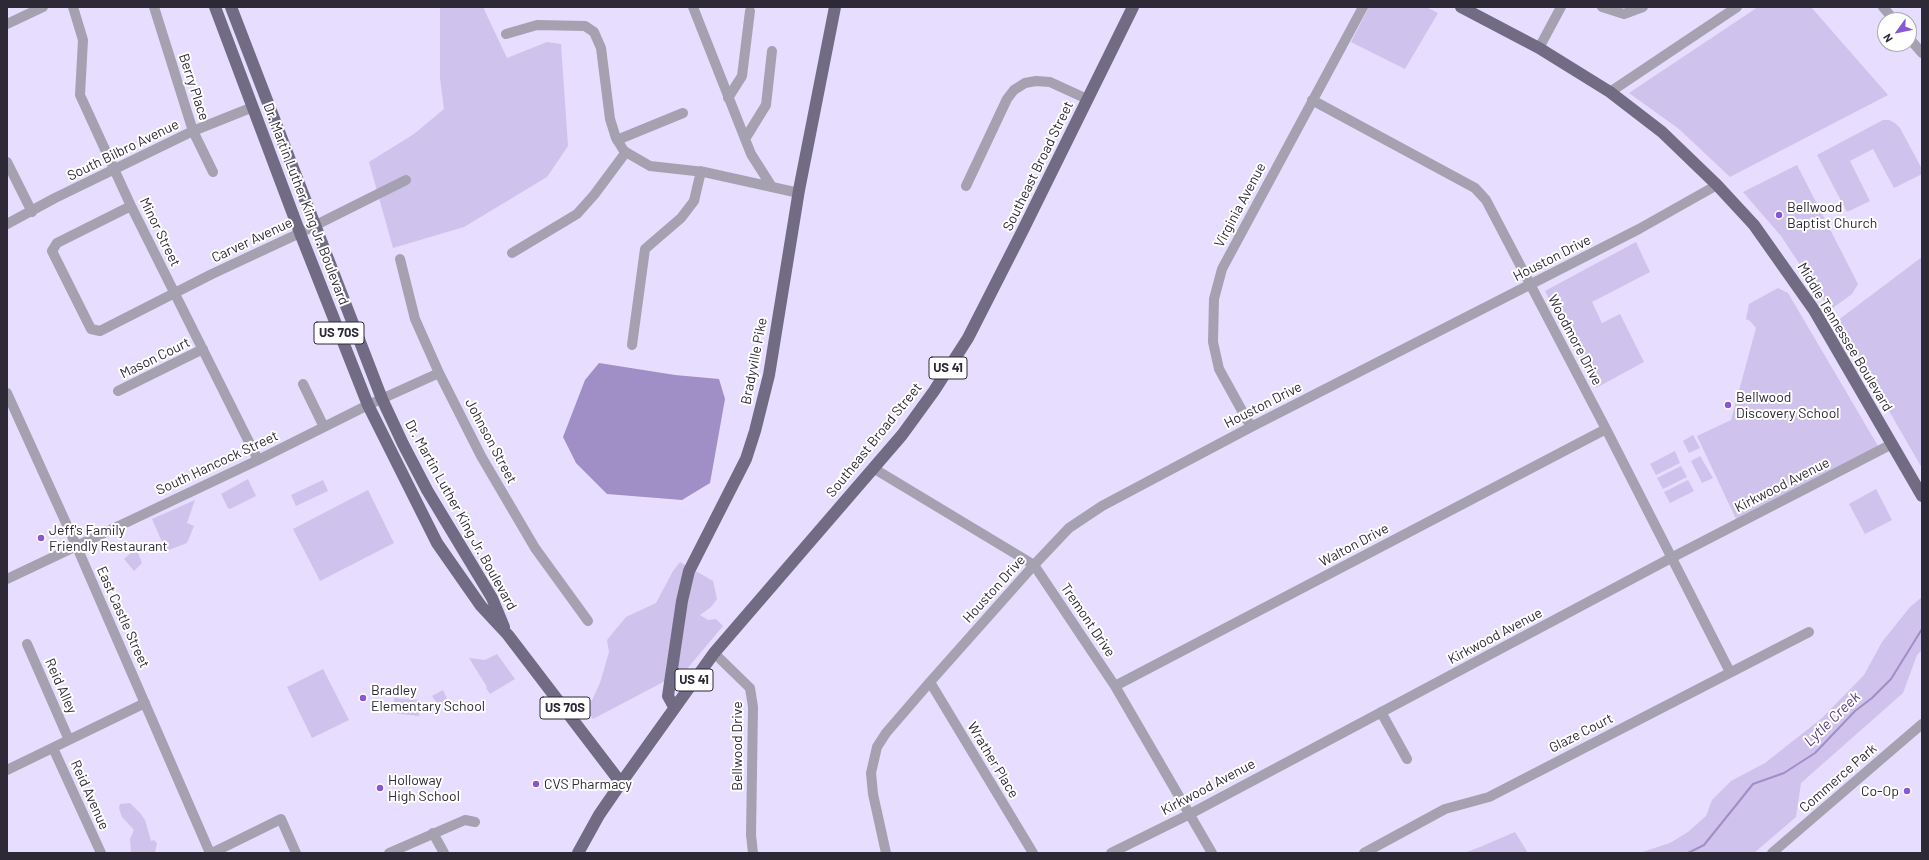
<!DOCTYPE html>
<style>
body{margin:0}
#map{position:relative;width:1929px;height:860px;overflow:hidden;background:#e7ddfe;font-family:Barlow,sans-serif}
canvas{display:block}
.frame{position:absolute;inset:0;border:8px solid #2d2936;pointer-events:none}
.north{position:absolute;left:1877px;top:12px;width:40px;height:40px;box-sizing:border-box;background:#fff;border:1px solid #aba9af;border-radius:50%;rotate:237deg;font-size:11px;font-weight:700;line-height:16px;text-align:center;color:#2d2936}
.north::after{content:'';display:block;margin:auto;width:14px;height:18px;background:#8758d1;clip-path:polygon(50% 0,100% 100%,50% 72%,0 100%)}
</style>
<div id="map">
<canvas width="1929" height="860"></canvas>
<div class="frame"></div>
<div class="north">N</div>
</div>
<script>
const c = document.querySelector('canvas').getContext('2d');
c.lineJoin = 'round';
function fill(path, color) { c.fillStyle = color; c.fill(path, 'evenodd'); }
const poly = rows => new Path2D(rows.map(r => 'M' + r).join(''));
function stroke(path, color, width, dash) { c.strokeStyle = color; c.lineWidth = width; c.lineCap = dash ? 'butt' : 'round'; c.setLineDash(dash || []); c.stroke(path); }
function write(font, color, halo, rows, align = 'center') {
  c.font = font + ' Barlow,sans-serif'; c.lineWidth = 4; c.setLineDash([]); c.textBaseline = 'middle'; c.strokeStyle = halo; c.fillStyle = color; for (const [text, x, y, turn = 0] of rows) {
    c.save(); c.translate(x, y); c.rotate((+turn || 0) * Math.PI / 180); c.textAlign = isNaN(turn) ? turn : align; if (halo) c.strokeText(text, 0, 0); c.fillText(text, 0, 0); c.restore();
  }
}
fill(poly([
 [440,7,483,7,507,58,547,42,561,44,568,146,547,177,464,227,393,248,369,162,414,134,444,109,440,78],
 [1369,7,1426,7,1438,13,1405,69,1351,42],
 [1758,7,1811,7,1888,95,1730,177,1679,129,1629,93],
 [1883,120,1889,120,1895,123,1900,128,1922,169,1922,174,1894,188,1873,149,1850,161,1870,201,1847,212,1817,155],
 [1797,165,1858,284,1852,294,1830,310,1781,236,1743,192],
 [1636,242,1650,272,1592,302,1602,323,1620,314,1644,362,1596,388,1545,291],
 [1922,257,1922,468,1837,321],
 [1778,288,1788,293,1878,446,1736,519,1697,436,1731,420,1756,328,1750,321,1746,319,1749,304],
 [1693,435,1700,448,1689,453,1683,441],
 [1675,451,1680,463,1656,475,1650,464],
 [1700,456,1713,478,1702,483,1691,461],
 [1681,466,1687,477,1663,489,1657,478],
 [248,479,256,496,230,509,228,508,221,494],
 [323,480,328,491,296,506,291,495],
 [1688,480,1694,491,1670,503,1664,492],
 [1876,489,1892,520,1865,534,1849,504],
 [368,490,394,543,320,581,293,529],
 [195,500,187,523,194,526,187,543,166,551,152,519],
 [134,550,138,553,142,563,134,571,124,559],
 [680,562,713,581,717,599,711,607,700,615,708,620,716,619,723,626,686,670,593,719,587,711,600,683,609,652,607,640,626,617,656,603,673,571],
 [1922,597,1922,650,1917,655,1903,693,1801,783,1796,817,1754,853,1639,853,1670,843,1688,832,1706,816,1712,800,1731,781,1765,763,1822,718,1864,675,1882,642,1910,607],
 [497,654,515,679,490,694,486,688,487,687,469,658,485,660],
 [323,669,349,720,312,738,287,687],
 [443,690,449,703,440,708,432,696],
 [394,698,420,700,419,716,393,713],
 [130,803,141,814,145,820,151,841,154,840,157,843,155,853,131,853,130,839,134,830,122,817,119,808,120,804],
 [1515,832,1528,853,1464,853,1480,847]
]), '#cfc2ed');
fill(poly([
 [599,363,675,375,719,379,725,399,710,483,682,500,607,494,576,463,563,437,585,380]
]), '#a08ec6');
stroke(poly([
 [1688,853,1704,845,1753,784,1784,773,1815,753,1855,711,1872,698,1891,679,1922,629]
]), '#a08ec6', 2);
stroke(poly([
 [73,7,83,40,80,95,131,206,258,460],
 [154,7,193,131,213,172],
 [693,7,751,154,772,187],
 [1602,7,1624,14,1643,7],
 [1883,7,1894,20],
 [7,24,43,7],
 [506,34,537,25,585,26,594,32,601,48,610,119,616,138,624,151,650,166,704,172,799,193],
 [1909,38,1922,53],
 [1539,48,1561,7],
 [1610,92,1737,7],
 [728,98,742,76,750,11],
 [1312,100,1475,188,1486,200,1606,429,1730,672],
 [745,139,766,105,772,51],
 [617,140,683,113],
 [7,162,32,212],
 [966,186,1007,99,1014,90,1025,83,1036,81,1050,82,1087,99],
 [131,206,57,243,52,251,91,329,100,331,212,274,300,233,406,180],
 [7,224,55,198,193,131,253,107],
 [512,253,577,214,594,195,626,152],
 [400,259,415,319,439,373,481,456,535,548,588,621],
 [632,345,645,249,681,218,694,201,701,171],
 [303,384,324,427],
 [118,391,203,349],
 [7,393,76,545,210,853],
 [1251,427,1219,369,1213,342,1214,299,1222,269,1363,7],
 [873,468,1034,565,1115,686,1212,853],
 [7,579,258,460,368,405,439,373],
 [27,644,69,740],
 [714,653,750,688,753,707,751,835,753,853],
 [930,682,1033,853],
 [1115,686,1606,429],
 [1381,712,1407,759],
 [53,748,101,853],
 [7,770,145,703],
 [433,833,444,853],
 [212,853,281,819,296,853],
 [389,853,465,820,475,822],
 [886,853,873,794,871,773,877,747,886,733,930,682,1034,565,1069,528,1102,506,1134,489,1251,427,1639,229,1717,185],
 [1111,853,1190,814,1671,558,1892,444],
 [1364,853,1445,809,1489,797,1809,632],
 [1772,853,1922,724]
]), '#a5a1b0', 10);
stroke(poly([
 [215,7,300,233,368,405,437,543,481,606,508,635,621,783],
 [231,7,382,399,403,444,427,490,492,598,504,627],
 [1461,7,1539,48,1610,92,1662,132,1717,185,1754,225,1814,310,1922,496],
 [674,707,668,696,682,601,689,571,746,459,755,431,769,375,799,190,835,7],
 [578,853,599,815,621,783,714,653,902,435,934,391,968,338,1023,230,1133,7]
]), '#726b84', 12);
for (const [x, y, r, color] of [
 [1779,215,4,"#8758d1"],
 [1728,405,4,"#8758d1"],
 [41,538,4,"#8758d1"],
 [363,698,4,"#8758d1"],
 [536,784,4,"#8758d1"],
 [380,788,4,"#8758d1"],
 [1907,791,4,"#8758d1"]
]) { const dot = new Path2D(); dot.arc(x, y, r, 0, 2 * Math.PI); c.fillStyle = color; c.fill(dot); stroke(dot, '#fff', 1.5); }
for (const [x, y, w] of [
 [339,333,50],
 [948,368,38],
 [694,680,38],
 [565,708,50]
]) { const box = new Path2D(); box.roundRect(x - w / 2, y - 11, w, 22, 3); c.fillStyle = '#fff'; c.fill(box); stroke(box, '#2d2936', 1); }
write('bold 13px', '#2d2936', null, [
 ["US 70S",339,333],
 ["US 41",948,368],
 ["US 41",694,680],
 ["US 70S",565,708]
]);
write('14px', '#2d2936', '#fff', [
 ["Berry Place",194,87,72],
 ["South Bilbro Avenue",123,150,-26],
 ["Southeast Broad Street",1038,166,-64],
 ["Dr. Martin Luther King Jr. Boulevard",306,204,69],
 ["Virginia Avenue",1240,205,-62],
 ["Minor Street",160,232,64],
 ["Carver Avenue",252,240,-25],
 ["Houston Drive",1552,258,-27],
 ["Middle Tennessee Boulevard",1845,337,59],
 ["Woodmore Drive",1575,340,62],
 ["Mason Court",155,358,-26],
 ["Bradyville Pike",754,361,-79],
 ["Houston Drive",1263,405,-27],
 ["Southeast Broad Street",874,440,-51],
 ["Johnson Street",491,441,62],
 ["South Hancock Street",217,463,-25],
 ["Kirkwood Avenue",1782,485,-27],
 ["Dr. Martin Luther King Jr. Boulevard",461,515,61],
 ["Walton Drive",1354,545,-28],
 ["Houston Drive",994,589,-48],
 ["East Castle Street",123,617,66],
 ["Tremont Drive",1088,620,56],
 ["Kirkwood Avenue",1495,636,-28],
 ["Reid Alley",61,686,66],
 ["Glaze Court",1581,733,-27],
 ["Bellwood Drive",737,746,-90],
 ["Wrather Place",993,760,59],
 ["Commerce Park",1838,778,-41],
 ["Kirkwood Avenue",1208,787,-28],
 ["Reid Avenue",90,795,66]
]);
write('14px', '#2d2936', '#fff', [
 ["Bellwood",1787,207],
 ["Baptist Church",1787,223],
 ["Bellwood",1736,397],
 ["Discovery School",1736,413],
 ["Jeff's Family",49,530],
 ["Friendly Restaurant",49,546],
 ["Bradley",371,690],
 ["Elementary School",371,706],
 ["Holloway",388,780],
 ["High School",388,796],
 ["CVS Pharmacy",544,784],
 ["Co-Op",1899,791,"right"]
], 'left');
write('italic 15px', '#573c82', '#fff', [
 ["Lytle Creek",1832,719,-44]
]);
</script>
